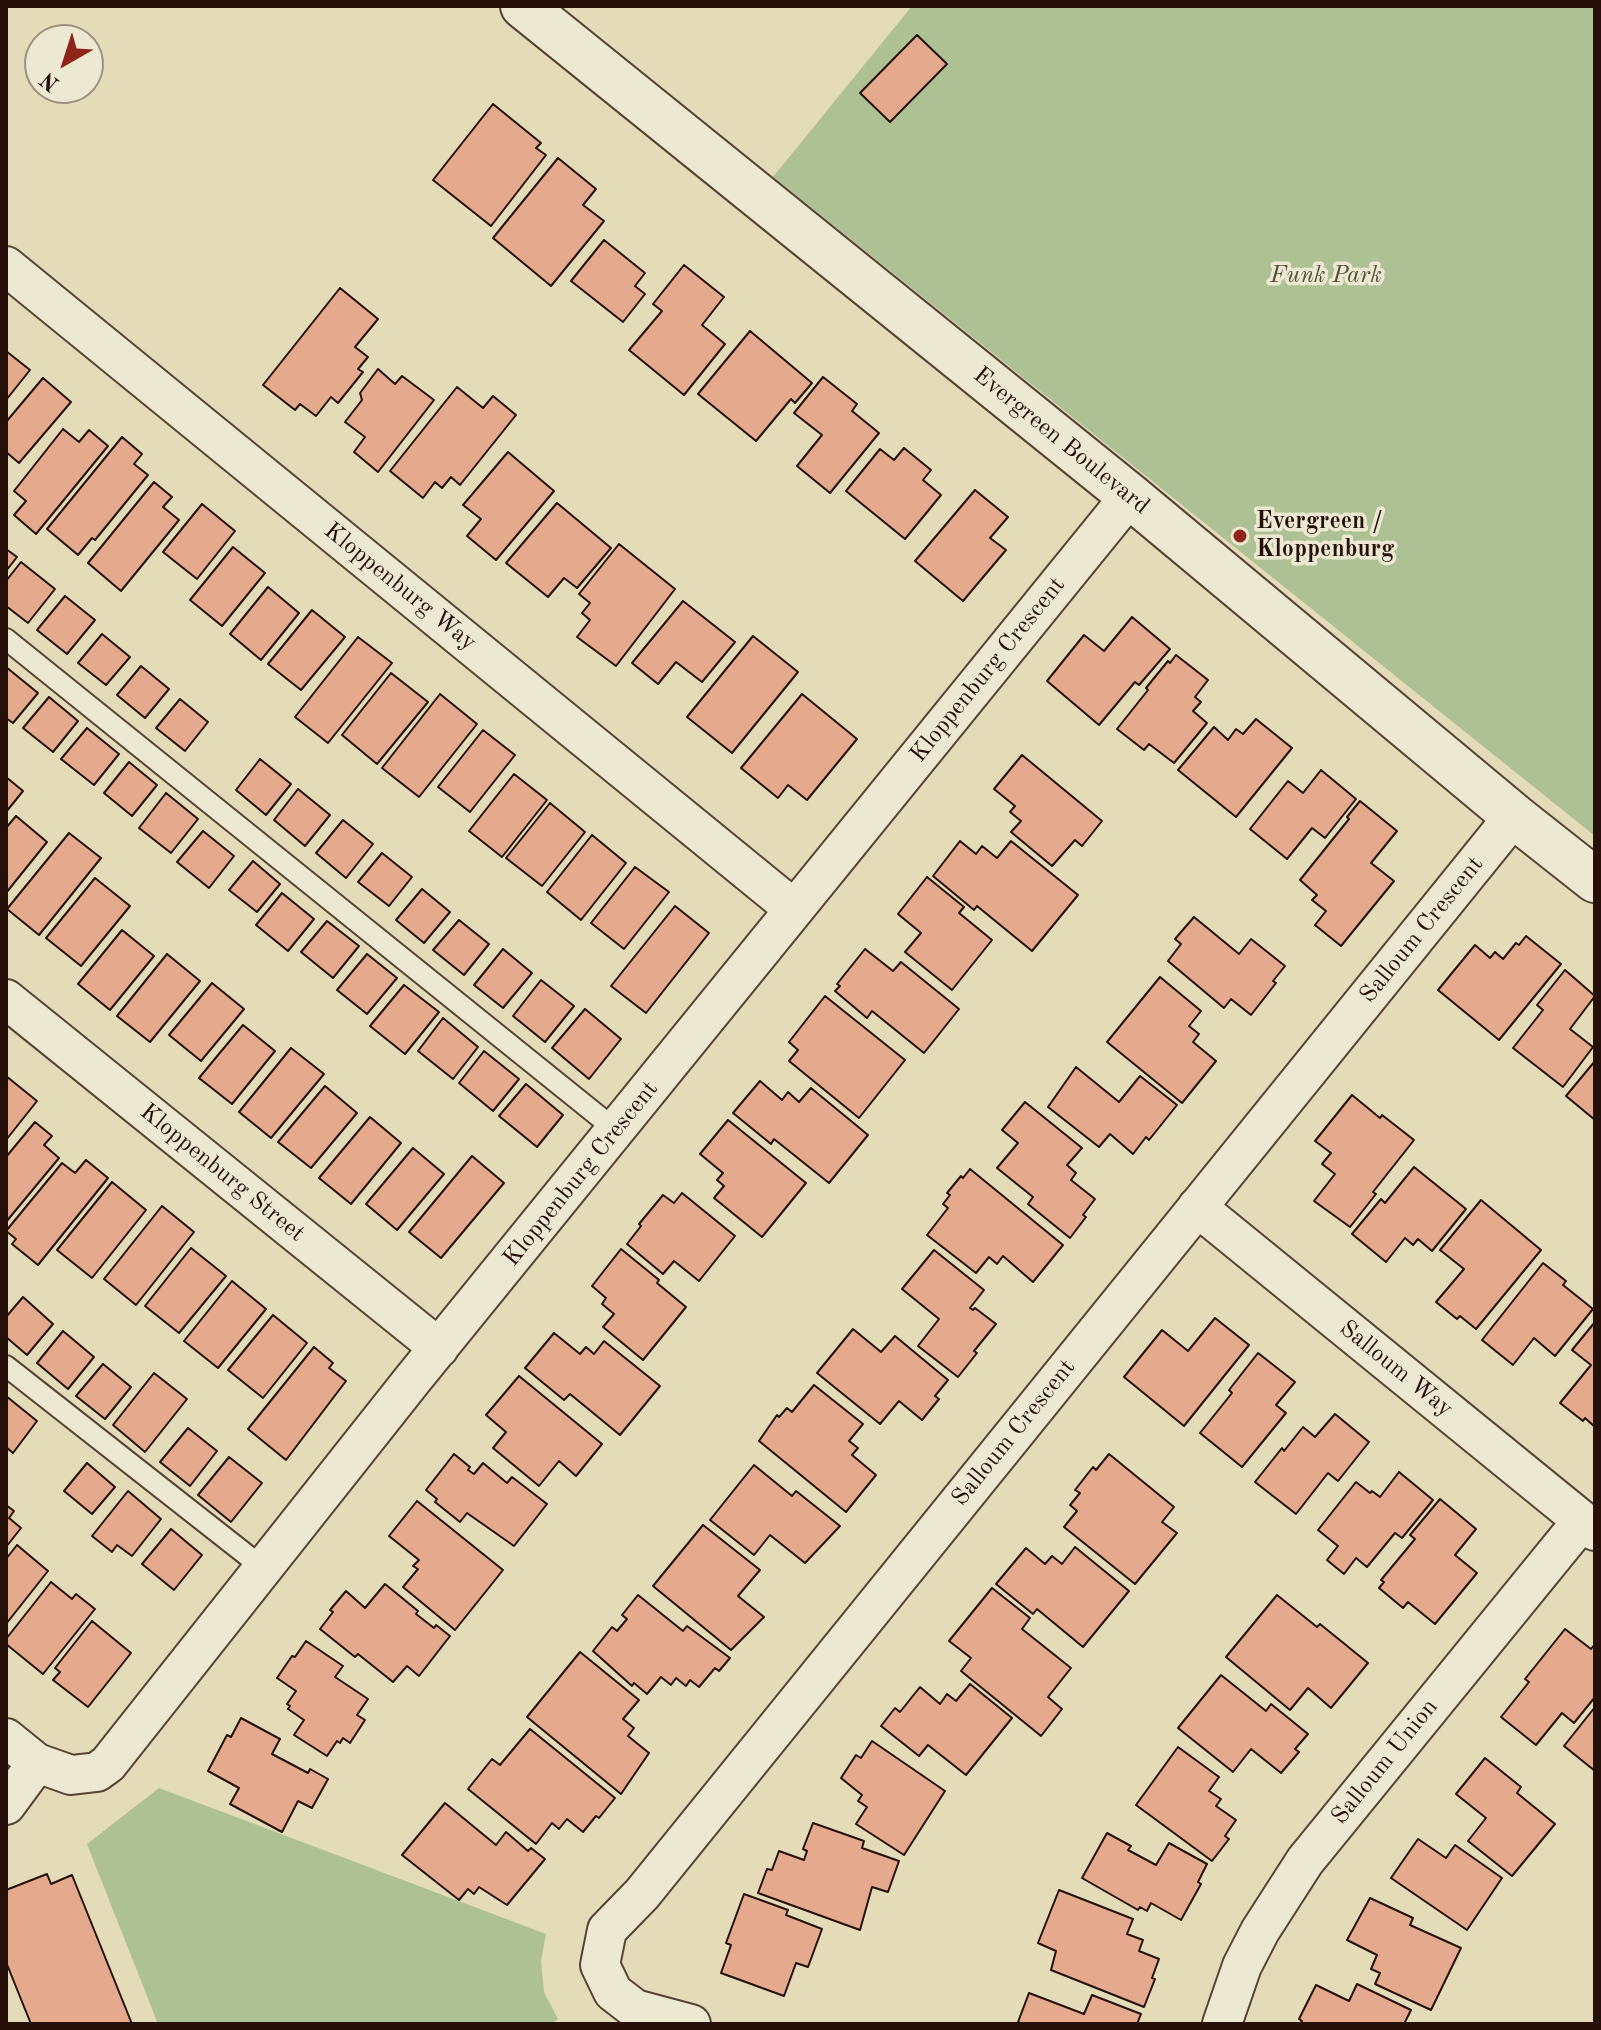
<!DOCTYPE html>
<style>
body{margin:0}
#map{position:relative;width:1601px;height:2030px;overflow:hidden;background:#e4dbb8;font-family:"Old Standard TT",serif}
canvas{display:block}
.frame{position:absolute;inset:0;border:8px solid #251109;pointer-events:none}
.north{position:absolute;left:24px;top:24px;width:80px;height:80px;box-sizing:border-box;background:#ede8d1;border:2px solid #9d9281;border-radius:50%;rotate:219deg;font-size:22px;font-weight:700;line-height:32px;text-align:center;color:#251109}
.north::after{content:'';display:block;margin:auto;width:28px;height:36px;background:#8f2418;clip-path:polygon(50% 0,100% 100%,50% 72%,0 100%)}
</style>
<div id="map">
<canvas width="1601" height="2030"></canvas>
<div class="frame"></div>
<div class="north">N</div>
</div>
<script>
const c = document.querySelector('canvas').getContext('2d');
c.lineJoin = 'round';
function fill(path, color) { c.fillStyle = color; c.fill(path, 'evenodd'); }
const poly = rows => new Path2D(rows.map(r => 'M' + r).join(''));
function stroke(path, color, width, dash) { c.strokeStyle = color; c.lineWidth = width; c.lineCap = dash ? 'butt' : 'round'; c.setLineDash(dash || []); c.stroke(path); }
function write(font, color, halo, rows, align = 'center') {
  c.font = font + ' "Old Standard TT",serif'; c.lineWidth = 7; c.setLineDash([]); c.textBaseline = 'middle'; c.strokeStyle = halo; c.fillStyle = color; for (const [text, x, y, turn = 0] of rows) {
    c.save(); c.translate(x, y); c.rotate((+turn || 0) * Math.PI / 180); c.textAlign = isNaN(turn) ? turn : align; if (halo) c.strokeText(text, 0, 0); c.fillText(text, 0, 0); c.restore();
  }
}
fill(poly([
 [912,6,1595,6,1595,836,773,177],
 [159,1788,546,1934,541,1961,544,1992,558,2019,550,2024,158,2024,87,1844]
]), '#aec194');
const building = poly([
 [917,35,947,64,890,122,860,93,917,35],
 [493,104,541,143,536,148,546,155,491,226,433,180,493,104],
 [558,158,596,189,583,205,604,221,551,286,493,238,558,158],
 [604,240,645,273,635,286,645,294,623,322,571,281,604,240],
 [684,265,724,297,702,325,725,344,684,395,629,350,662,311,653,304,684,265],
 [340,288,378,319,355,347,368,357,358,369,363,372,338,403,331,397,316,416,300,404,295,410,263,385,340,288],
 [750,331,812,383,795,403,791,399,756,441,698,394,750,331],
 [6,351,30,370,6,400,6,351],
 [378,369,395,384,402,376,434,400,378,472,354,452,365,437,345,422,362,400,360,393,378,369],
 [823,377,857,404,852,411,879,433,830,493,797,466,822,435,794,413,823,377],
 [43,378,71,402,19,463,6,452,6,422,43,378],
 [457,387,483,408,493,396,516,415,460,485,451,477,442,488,435,482,423,498,390,471,457,387],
 [63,429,79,442,89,430,108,446,36,534,14,515,26,501,14,491,63,429],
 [122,437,142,454,134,464,148,475,95,540,92,538,78,555,47,529,122,437],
 [904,448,931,470,923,480,941,495,905,539,846,491,880,449,894,460,904,448],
 [508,452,554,491,496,560,467,536,481,519,463,505,508,452],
 [154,482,172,497,163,507,179,520,121,591,88,563,154,482],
 [975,490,1008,517,990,538,1006,550,963,601,915,561,975,490],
 [557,503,611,548,577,588,564,578,548,597,506,563,557,503],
 [202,504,235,531,197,579,163,552,202,504],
 [619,544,675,589,616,666,577,637,590,620,582,613,590,603,579,594,619,544],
 [233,547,265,573,222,626,190,600,233,547],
 [6,549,17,557,6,571,6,549],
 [21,562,55,589,28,623,6,606,6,581,21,562],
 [268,587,299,613,261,660,230,634,268,587],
 [65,596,95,620,67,654,37,630,65,596],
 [683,601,735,642,702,682,676,662,658,684,632,663,683,601],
 [312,610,345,637,301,690,268,664,312,610],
 [1132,617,1170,649,1139,685,1135,682,1099,725,1047,681,1084,635,1104,651,1132,617],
 [102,634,130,657,106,685,78,663,102,634],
 [753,636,798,672,732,753,687,717,753,636],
 [358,637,392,663,328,743,295,717,358,637],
 [1176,655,1208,680,1195,697,1201,702,1193,711,1207,723,1174,763,1149,744,1144,750,1117,729,1148,690,1146,688,1168,661,1170,663,1176,655],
 [141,666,169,689,145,718,117,695,141,666],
 [6,667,38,693,13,723,6,718,6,667],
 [391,673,428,702,377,764,342,735,391,673],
 [440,694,477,724,419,797,382,768,440,694],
 [802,694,857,739,807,800,788,785,778,798,741,768,802,694],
 [49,697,78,721,53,752,23,728,49,697],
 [180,699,208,722,185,751,156,728,180,699],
 [1256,719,1292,748,1236,817,1178,770,1214,727,1228,740,1236,729,1243,734,1256,719],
 [87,728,119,754,94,785,61,759,87,728],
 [483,730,515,755,470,812,438,787,483,730],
 [1022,755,1102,821,1082,846,1075,840,1052,866,1011,832,1021,821,1010,812,1015,806,994,789,1022,755],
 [260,759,291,784,266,815,236,790,260,759],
 [129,762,157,785,132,816,104,793,129,762],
 [1321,770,1356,799,1325,838,1312,828,1287,859,1250,829,1288,781,1303,793,1321,770],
 [514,774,547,800,502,857,469,831,514,774],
 [6,777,23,791,6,812,6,777],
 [298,789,330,815,305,846,274,820,298,789],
 [166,793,198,819,171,853,139,828,166,793],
 [1360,801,1397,831,1371,863,1394,881,1341,946,1315,925,1326,911,1312,900,1317,895,1300,880,1349,819,1347,817,1360,801],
 [550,803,585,832,542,886,506,858,550,803],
 [16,816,47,842,6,893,6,828,16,816],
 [343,820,373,844,346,878,316,853,343,820],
 [203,831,234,856,209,888,177,862,203,831],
 [69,833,101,858,39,935,7,909,69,833],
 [592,835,626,863,581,920,547,892,592,835],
 [960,841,976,854,982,846,997,858,1011,841,1078,895,1032,951,977,906,974,910,933,876,960,841],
 [382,853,412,877,389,906,358,882,382,853],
 [253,861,280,884,257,912,229,890,253,861],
 [635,867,669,892,624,949,591,923,635,867],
 [927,877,964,907,959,913,992,940,952,990,905,952,921,933,898,914,927,877],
 [95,878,130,906,81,966,46,938,95,878],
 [422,889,450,912,424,943,396,920,422,889],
 [282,893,314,919,288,951,256,925,282,893],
 [675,906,709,933,646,1013,611,986,675,906],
 [1194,917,1239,954,1251,939,1285,966,1273,981,1276,983,1251,1015,1231,999,1224,1008,1168,961,1181,944,1175,939,1194,917],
 [459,920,489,944,464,975,433,950,459,920],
 [327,921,359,946,333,978,301,952,327,921],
 [122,930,154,956,110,1010,78,984,122,930],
 [1526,936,1561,964,1499,1040,1438,990,1475,945,1490,958,1495,952,1503,959,1516,943,1519,945,1526,936],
 [503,949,532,973,503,1008,474,985,503,949],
 [865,949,893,971,901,962,959,1009,924,1053,872,1011,867,1018,835,991,840,986,837,984,865,949],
 [167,954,200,981,150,1042,117,1016,167,954],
 [367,954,397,978,367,1014,337,990,367,954],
 [1565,970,1595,996,1570,1029,1593,1047,1563,1087,1513,1048,1543,1010,1537,1005,1565,970],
 [1160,977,1201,1011,1189,1026,1199,1034,1193,1042,1216,1061,1182,1103,1107,1042,1160,977],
 [541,980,574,1006,545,1042,513,1016,541,980],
 [212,983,244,1009,201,1061,169,1035,212,983],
 [404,985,439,1012,405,1054,370,1026,404,985],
 [825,996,905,1060,859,1118,789,1061,798,1050,789,1042,825,996],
 [585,1009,621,1039,589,1079,552,1048,585,1009],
 [443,1018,478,1047,453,1079,418,1051,443,1018],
 [243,1025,275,1051,232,1104,199,1078,243,1025],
 [291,1048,324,1074,271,1138,239,1112,291,1048],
 [484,1051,519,1079,493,1111,459,1083,484,1051],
 [1595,1061,1595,1120,1566,1096,1595,1061],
 [1076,1067,1119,1102,1140,1076,1177,1105,1149,1140,1146,1137,1133,1154,1110,1134,1099,1147,1048,1107,1076,1067],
 [6,1076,37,1101,6,1140,6,1076],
 [760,1081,782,1100,788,1092,799,1102,811,1088,868,1135,829,1183,774,1139,771,1144,733,1113,760,1081],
 [526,1084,563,1115,537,1147,499,1116,526,1084],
 [325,1086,357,1113,311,1168,278,1142,325,1086],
 [1352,1095,1380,1118,1382,1115,1414,1140,1373,1192,1376,1194,1350,1227,1314,1201,1335,1174,1322,1164,1331,1153,1315,1141,1352,1095],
 [1025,1102,1082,1148,1067,1165,1076,1173,1071,1180,1095,1199,1083,1215,1086,1217,1070,1238,1028,1204,1033,1197,997,1168,1018,1143,1002,1130,1025,1102],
 [370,1117,401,1143,351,1204,319,1178,370,1117],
 [728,1120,806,1183,762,1237,714,1198,724,1186,717,1180,723,1173,700,1154,728,1120],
 [35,1122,52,1136,44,1145,59,1158,6,1222,6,1157,35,1122],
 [413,1148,444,1174,397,1230,366,1204,413,1148],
 [472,1156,504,1183,441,1258,409,1232,472,1156],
 [86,1160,108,1178,38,1265,12,1244,16,1239,6,1231,62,1163,75,1173,86,1160],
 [1414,1167,1466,1209,1432,1251,1418,1239,1413,1245,1405,1238,1386,1262,1352,1234,1381,1199,1385,1203,1414,1167],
 [970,1169,1063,1245,1033,1282,1003,1256,997,1264,989,1257,976,1273,927,1235,948,1208,943,1204,950,1195,947,1193,961,1176,963,1178,970,1169],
 [112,1182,146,1210,92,1278,57,1250,112,1182],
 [682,1193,735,1236,699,1281,674,1261,663,1274,627,1244,641,1226,639,1224,663,1195,674,1203,682,1193],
 [1481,1200,1541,1250,1476,1329,1460,1316,1457,1319,1436,1302,1464,1269,1440,1250,1481,1200],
 [162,1206,194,1232,136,1305,104,1279,162,1206],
 [191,1248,226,1276,179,1333,145,1306,191,1248],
 [621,1249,659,1280,657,1283,686,1307,643,1360,603,1327,614,1314,602,1304,606,1298,592,1286,621,1249],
 [934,1250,984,1290,970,1308,973,1310,975,1308,996,1324,974,1351,977,1353,958,1377,918,1346,939,1319,902,1289,934,1250],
 [1543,1263,1566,1281,1563,1285,1593,1309,1555,1356,1534,1338,1513,1365,1482,1340,1543,1263],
 [232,1281,266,1309,218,1368,184,1341,232,1281],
 [23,1297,53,1324,27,1355,6,1337,6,1317,23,1297],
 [273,1315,307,1343,263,1398,228,1370,273,1315],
 [1215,1318,1249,1345,1184,1426,1124,1377,1162,1330,1188,1351,1215,1318],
 [1595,1322,1595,1427,1585,1418,1583,1421,1560,1403,1591,1365,1572,1350,1595,1322],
 [853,1329,881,1352,895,1336,948,1380,935,1396,939,1399,922,1420,899,1401,880,1424,817,1373,853,1329],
 [63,1331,94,1357,68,1389,37,1363,63,1331],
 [554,1333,580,1354,586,1347,594,1354,604,1341,660,1386,620,1435,570,1394,564,1400,525,1368,554,1333],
 [314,1347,333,1363,329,1368,346,1381,286,1460,248,1429,314,1347],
 [1258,1353,1295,1382,1276,1405,1286,1413,1242,1467,1200,1433,1232,1393,1229,1390,1258,1353],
 [103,1364,131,1387,105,1419,76,1396,103,1364],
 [154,1373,187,1399,145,1452,113,1425,154,1373],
 [519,1376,602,1444,576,1476,559,1461,539,1486,493,1448,506,1432,486,1415,519,1376],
 [814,1385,863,1424,849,1441,858,1448,852,1455,876,1475,846,1512,759,1441,777,1415,779,1417,787,1408,792,1412,814,1385],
 [6,1396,37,1421,13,1453,6,1447,6,1396],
 [1335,1414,1369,1442,1338,1481,1328,1473,1296,1514,1255,1482,1282,1448,1284,1451,1303,1427,1315,1437,1335,1414],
 [188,1428,217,1451,190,1486,160,1462,188,1428],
 [454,1454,470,1467,468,1470,474,1474,483,1463,507,1483,512,1477,547,1504,514,1546,467,1513,460,1522,435,1502,437,1499,426,1490,454,1454],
 [1109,1454,1174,1507,1162,1522,1177,1533,1135,1584,1064,1527,1077,1511,1070,1505,1080,1493,1075,1490,1093,1467,1096,1470,1109,1454],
 [229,1457,262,1483,231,1522,198,1495,229,1457],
 [87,1463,115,1487,92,1514,64,1491,87,1463],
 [754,1465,792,1496,796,1491,840,1526,805,1563,770,1535,754,1555,710,1520,754,1465],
 [1399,1472,1433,1500,1402,1538,1395,1533,1367,1567,1356,1558,1344,1574,1327,1560,1338,1546,1318,1530,1356,1482,1370,1493,1372,1491,1380,1497,1399,1472],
 [128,1491,161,1519,132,1556,117,1545,112,1552,92,1536,128,1491],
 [1440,1499,1476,1529,1455,1555,1477,1573,1435,1624,1408,1602,1403,1608,1379,1588,1384,1582,1381,1580,1415,1539,1410,1535,1440,1499],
 [417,1501,503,1570,455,1630,403,1587,418,1569,413,1566,419,1560,389,1536,417,1501],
 [6,1505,14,1511,9,1518,21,1528,6,1547,6,1505],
 [703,1525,760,1570,738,1596,764,1617,731,1650,653,1586,703,1525],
 [171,1529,202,1555,174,1590,142,1564,171,1529],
 [17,1545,48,1571,6,1624,6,1559,17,1545],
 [1075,1547,1129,1591,1083,1647,1037,1609,1033,1614,996,1584,1026,1548,1045,1564,1052,1556,1062,1564,1075,1547],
 [51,1582,72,1599,76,1594,95,1609,43,1674,6,1644,6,1639,51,1582],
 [385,1584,418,1611,416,1614,434,1628,436,1625,450,1636,419,1676,407,1666,393,1682,358,1654,355,1657,320,1629,333,1612,330,1610,346,1591,365,1608,385,1584],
 [992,1588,1030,1618,1022,1629,1071,1668,1048,1697,1062,1709,1041,1736,961,1671,971,1658,949,1641,992,1588],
 [638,1595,683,1631,687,1626,730,1658,719,1671,715,1668,699,1687,690,1680,686,1686,676,1678,671,1685,661,1677,647,1694,634,1683,632,1686,593,1651,612,1627,617,1631,627,1619,622,1615,638,1595],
 [1277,1595,1317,1627,1320,1624,1368,1663,1331,1708,1308,1688,1290,1710,1226,1657,1277,1595],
 [92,1621,131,1653,88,1707,53,1680,60,1672,55,1668,92,1621],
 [1565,1629,1591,1649,1595,1644,1595,1697,1574,1723,1562,1713,1536,1745,1501,1717,1529,1682,1525,1679,1565,1629],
 [306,1641,343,1666,335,1677,368,1699,357,1715,365,1720,350,1743,343,1738,340,1743,337,1741,327,1756,294,1735,304,1720,288,1709,290,1706,287,1704,296,1691,277,1678,292,1656,295,1657,306,1641],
 [580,1652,639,1700,623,1719,634,1728,628,1736,649,1753,621,1794,527,1717,580,1652],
 [1221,1675,1266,1711,1271,1704,1308,1734,1295,1749,1299,1752,1281,1773,1251,1749,1233,1772,1178,1728,1221,1675],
 [970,1684,1012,1718,966,1775,928,1745,919,1756,881,1726,895,1708,900,1712,920,1687,940,1704,947,1694,956,1701,970,1684],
 [1595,1707,1595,1771,1564,1746,1595,1707],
 [241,1718,280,1739,272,1754,308,1773,310,1769,328,1779,312,1808,298,1801,282,1832,230,1804,239,1788,208,1771,227,1735,231,1737,241,1718],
 [530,1729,615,1798,599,1818,596,1816,583,1832,567,1819,559,1829,552,1823,536,1844,468,1789,492,1759,500,1765,530,1729],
 [872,1741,945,1791,904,1855,856,1824,867,1807,858,1801,862,1795,841,1778,856,1755,861,1758,872,1741],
 [1178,1747,1219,1777,1209,1791,1221,1799,1216,1806,1236,1820,1225,1836,1229,1839,1212,1861,1136,1805,1178,1747],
 [1485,1758,1521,1787,1517,1793,1555,1824,1512,1876,1468,1841,1486,1818,1456,1794,1485,1758],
 [445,1803,496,1845,506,1832,528,1851,531,1848,545,1859,507,1905,479,1887,474,1894,468,1889,459,1900,402,1855,445,1803],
 [813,1823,864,1841,862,1848,899,1861,888,1892,872,1887,860,1930,758,1893,767,1869,772,1870,779,1851,804,1860,807,1851,803,1849,813,1823],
 [1107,1833,1131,1846,1128,1850,1156,1865,1169,1843,1207,1864,1198,1882,1201,1884,1181,1920,1151,1903,1147,1911,1140,1907,1138,1910,1082,1878,1107,1833],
 [1418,1839,1446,1858,1455,1845,1502,1878,1467,1930,1391,1878,1418,1839],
 [47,1874,51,1884,72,1875,132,2024,31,2024,6,1962,6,1890,47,1874],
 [1059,1890,1133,1919,1127,1934,1143,1940,1139,1951,1159,1959,1152,1978,1155,1979,1144,2007,1051,1970,1056,1951,1038,1943,1059,1890],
 [744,1894,788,1910,786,1915,822,1929,808,1967,796,1963,784,1996,721,1973,731,1945,726,1943,744,1894],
 [1370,1898,1413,1918,1410,1925,1461,1948,1431,2010,1375,1984,1380,1973,1371,1969,1377,1955,1347,1940,1370,1898],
 [1357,1984,1411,2010,1404,2024,1300,2024,1302,2021,1299,2019,1316,1985,1349,2001,1357,1984],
 [1029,1993,1084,2014,1092,1995,1141,2014,1137,2024,1022,2024,1018,2022,1029,1993]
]);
fill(building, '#e5aa8e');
stroke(building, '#251109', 2);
const service = poly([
 [6,639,617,1131],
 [6,1366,262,1567]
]);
const minor = poly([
 [6,266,794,909],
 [6,999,439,1348],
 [1197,1207,1595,1531],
 [6,1738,37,1763,71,1775,97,1772,108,1764,413,1379,1130,496],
 [6,1805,37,1763],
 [691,2024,635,2009,613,1992,600,1965,607,1930,642,1894,1514,816],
 [1222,2024,1242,1966,1260,1931,1305,1861,1582,1521]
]);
const tertiary = poly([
 [523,6,1130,496,1514,816,1595,880]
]);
stroke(service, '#554435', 24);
stroke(minor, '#554435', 42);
stroke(tertiary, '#554435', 48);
stroke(service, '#ede8d1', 20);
stroke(minor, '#ede8d1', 38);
stroke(tertiary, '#ede8d1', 44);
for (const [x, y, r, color] of [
 [1240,536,8,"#8f2418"]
]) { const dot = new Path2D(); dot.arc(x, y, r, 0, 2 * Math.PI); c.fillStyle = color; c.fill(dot); stroke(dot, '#ede8d1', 3); }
write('italic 24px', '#554f3a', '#ede8d1', [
 ["Funk Park",1326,276]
]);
write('24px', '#251109', '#ede8d1', [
 ["Evergreen Boulevard",1061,441,39],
 ["Kloppenburg Way",400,587,39],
 ["Kloppenburg Crescent",988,670,-51],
 ["Salloum Crescent",1422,930,-51],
 ["Kloppenburg Street",222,1173,39],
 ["Kloppenburg Crescent",581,1174,-51],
 ["Salloum Way",1396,1369,39],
 ["Salloum Crescent",1014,1433,-51],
 ["Salloum Union",1385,1762,-51]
]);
write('bold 24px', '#251109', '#ede8d1', [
 ["Evergreen /",1256,522],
 ["Kloppenburg",1256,550]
], 'left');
</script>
